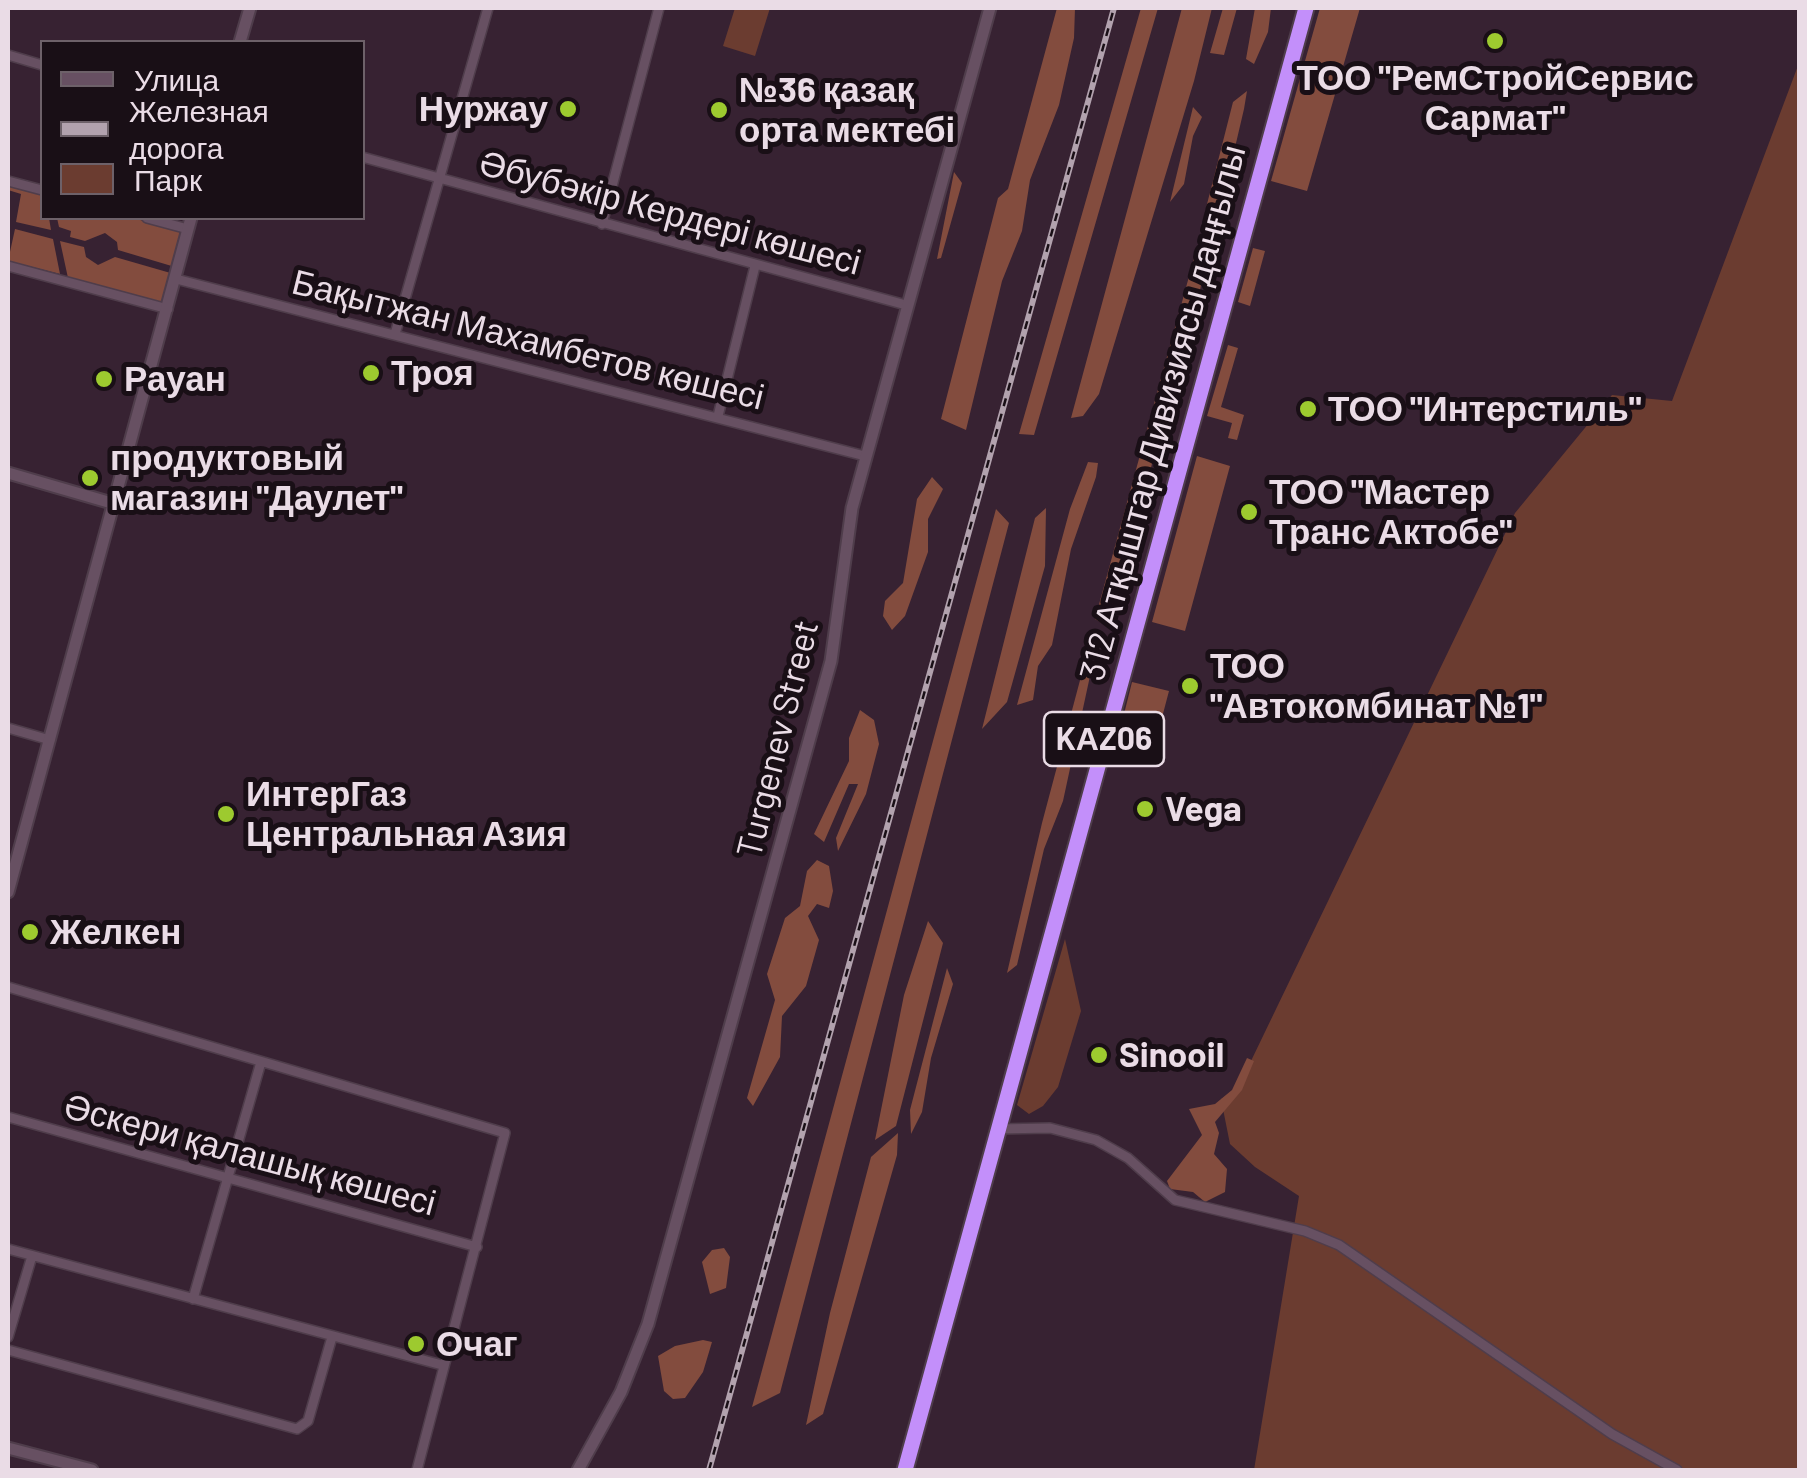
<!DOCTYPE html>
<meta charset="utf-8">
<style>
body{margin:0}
#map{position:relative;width:1807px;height:1478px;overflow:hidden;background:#372232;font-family:Barlow,sans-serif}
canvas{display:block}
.frame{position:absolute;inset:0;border:10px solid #eadce6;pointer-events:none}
.legend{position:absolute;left:40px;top:40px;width:325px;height:180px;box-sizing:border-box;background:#190f16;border:2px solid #6d6169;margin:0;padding:12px 18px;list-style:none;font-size:30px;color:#eadce6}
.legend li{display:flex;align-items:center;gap:20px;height:50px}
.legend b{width:50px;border:2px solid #6d6169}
</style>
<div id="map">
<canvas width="1807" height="1478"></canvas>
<div class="frame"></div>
<ul class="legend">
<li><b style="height:12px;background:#675062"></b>Улица</li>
<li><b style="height:12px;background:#b2a2ae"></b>Железная дорога</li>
<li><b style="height:28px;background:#6b3c30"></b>Парк</li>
</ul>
</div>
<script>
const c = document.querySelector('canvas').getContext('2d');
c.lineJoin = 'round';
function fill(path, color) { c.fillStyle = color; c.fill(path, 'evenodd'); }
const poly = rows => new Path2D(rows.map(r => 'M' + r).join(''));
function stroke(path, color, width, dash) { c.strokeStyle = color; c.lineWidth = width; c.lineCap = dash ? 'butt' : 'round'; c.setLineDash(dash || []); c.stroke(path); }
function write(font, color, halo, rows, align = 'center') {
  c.font = font + ' Barlow,sans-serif'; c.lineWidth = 10; c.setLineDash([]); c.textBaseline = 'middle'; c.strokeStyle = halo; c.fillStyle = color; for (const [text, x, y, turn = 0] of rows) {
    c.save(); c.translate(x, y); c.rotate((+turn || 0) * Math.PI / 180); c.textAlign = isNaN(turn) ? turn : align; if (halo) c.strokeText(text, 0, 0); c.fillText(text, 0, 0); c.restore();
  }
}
fill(poly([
 [735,8,770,8,755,56,723,46],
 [1799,63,1799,1470,1254,1470,1299,1196,1255,1167,1230,1144,1221,1099,1237,1090,1515,513,1612,395,1672,401],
 [1065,939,1081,1011,1058,1087,1043,1106,1029,1114,1017,1105]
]), '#6b3c30');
fill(poly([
 [1057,8,1075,8,1074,38,1059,105,1030,180,1022,231,1002,281,966,430,941,419,998,198,1008,189],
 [1141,8,1158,8,1034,435,1019,434],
 [1182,8,1212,8,1194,81,1099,394,1083,416,1071,418],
 [1223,8,1237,8,1224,55,1210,53],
 [1255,8,1271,8,1268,32,1254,64,1246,59],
 [1320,8,1360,8,1307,191,1271,181],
 [1247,91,1244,109,1214,237,1206,208,1233,102],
 [1193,107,1202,117,1193,136,1184,184,1170,202],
 [954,172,962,183,941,258,937,259],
 [8,185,42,194,42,218,49,218,51,230,16,222,21,194,8,190],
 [57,218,132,218,185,231,175,267,118,250,117,242,105,233,85,241,70,237,71,231,59,227],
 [15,229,53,239,60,274,8,261],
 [60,241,84,247,86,257,98,265,115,257,174,274,166,304,68,278],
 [1253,248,1265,251,1250,306,1238,302],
 [1196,251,1206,259,1188,353,1157,443,1116,613,1105,625,1095,619],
 [1228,345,1238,348,1221,407,1244,415,1237,440,1228,438,1232,423,1207,416],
 [1197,456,1230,466,1185,631,1152,622],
 [1088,462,1098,463,1096,477,1071,549,1052,645,1038,666,1033,700,1017,705,1070,509],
 [932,477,943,489,928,519,928,552,905,616,892,630,883,616,885,601,903,583,917,499],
 [1046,508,1045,566,1007,702,982,729,1035,518],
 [996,509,1009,523,780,1393,752,1407],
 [1088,668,1090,676,1063,801,1044,849,1017,965,1007,973,1042,823,1083,669],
 [1132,682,1169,691,1150,763,1114,754],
 [860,710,874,720,879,744,866,794,838,851,836,838,858,784,849,784,824,842,814,834,849,761,849,738],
 [817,860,829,866,833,891,829,908,817,904,808,916,819,940,806,986,782,1016,780,1057,753,1106,747,1098,775,1000,767,974,785,918,800,906,807,871],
 [928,921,943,943,896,1126,875,1140,904,995],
 [947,968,953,984,931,1058,922,1112,911,1134,910,1110],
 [1247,1058,1254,1061,1242,1090,1215,1122,1219,1133,1214,1154,1227,1169,1225,1192,1205,1202,1193,1192,1170,1189,1167,1181,1202,1135,1189,1109,1215,1104,1232,1090],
 [898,1133,897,1155,823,1414,806,1425,830,1313,871,1157],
 [724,1248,730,1257,726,1288,710,1294,702,1262,712,1250],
 [703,1340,712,1342,703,1372,685,1398,673,1399,664,1391,658,1356,675,1346]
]), '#834c3e');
const street = poly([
 [8,55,42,65],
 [362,157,906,305],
 [8,181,42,190],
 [147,218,188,229],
 [602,224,659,8],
 [8,266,168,309],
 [176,279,865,456],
 [395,334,488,8],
 [718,416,755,266],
 [8,728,50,740],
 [8,987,505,1133,417,1470],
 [8,1117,477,1247],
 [998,1129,1050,1128,1096,1140,1128,1158,1175,1200,1305,1231,1339,1245,1612,1434,1677,1470],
 [8,1249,442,1365],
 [193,1299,261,1062],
 [8,1337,32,1256],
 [8,1350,297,1429,308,1421,332,1337]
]);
const secondary = poly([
 [240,42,250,8],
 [8,473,115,504],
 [8,892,191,218],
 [8,1448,92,1470],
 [578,1470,621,1392,648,1324,831,661,852,508,990,8]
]);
const highway = poly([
 [905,1470,1306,8]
]);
stroke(street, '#4f3d4b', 12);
stroke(secondary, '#4f3d4b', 15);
stroke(highway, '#4f3d4b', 19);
stroke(street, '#675062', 9);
stroke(secondary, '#675062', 11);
stroke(highway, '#c38ffa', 15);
const rail = poly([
 [709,1470,1114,8]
]);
stroke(rail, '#b2a2ae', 6);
stroke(rail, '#190f16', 2.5, [8]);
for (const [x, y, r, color] of [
 [1495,41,10,"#9dca2f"],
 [568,109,10,"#9dca2f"],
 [719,110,10,"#9dca2f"],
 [371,373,10,"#9dca2f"],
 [104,379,10,"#9dca2f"],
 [1308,409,10,"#9dca2f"],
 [90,478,10,"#9dca2f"],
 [1249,512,10,"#9dca2f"],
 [1190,686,10,"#9dca2f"],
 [1145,809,10,"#9dca2f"],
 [226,814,10,"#9dca2f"],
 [30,932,10,"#9dca2f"],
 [1099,1055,10,"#9dca2f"],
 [416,1344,10,"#9dca2f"]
]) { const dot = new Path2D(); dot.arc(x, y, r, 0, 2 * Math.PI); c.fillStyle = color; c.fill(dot); stroke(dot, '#190f16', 4); }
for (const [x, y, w] of [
 [1104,739,120]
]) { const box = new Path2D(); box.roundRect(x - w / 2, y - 27, w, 54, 8); c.fillStyle = '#190f16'; c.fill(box); stroke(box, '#eadce6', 2.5); }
write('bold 32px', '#eadce6', null, [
 ["KАZ06",1104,739]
]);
write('bold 35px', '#eadce6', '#190f16', [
 ["ТОО \"РемСтройСервис",1495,78,"center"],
 ["Сармат\"",1495,118,"center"],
 ["№36 қазақ",739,90],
 ["орта мектебі",739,130],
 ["Нуржау",548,109,"right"],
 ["Троя",391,373],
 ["Рауан",124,379],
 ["ТОО \"Интерстиль\"",1328,409],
 ["продуктовый",110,458],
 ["магазин \"Даулет\"",110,498],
 ["ТОО \"Мастер",1269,492],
 ["Транс Актобе\"",1269,532],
 ["ТОО",1210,666],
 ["\"Автокомбинат №1\"",1210,706],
 ["ИнтерГаз",246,794],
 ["Центральная Азия",246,834],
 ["Vega",1165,809],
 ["Желкен",50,932],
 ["Sinooil",1119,1055],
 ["Очаг",436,1344]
], 'left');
write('35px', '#eadce6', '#190f16', [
 ["Әбубәкір Кердері көшесі",670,213,15],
 ["Бақытжан Махамбетов көшесі",528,340,14],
 ["312 Атқыштар Дивизиясы даңғылы",1163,413,-75],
 ["Turgenev Street",778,739,-76],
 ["Әскери қалашық көшесі",250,1155,15]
]);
</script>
